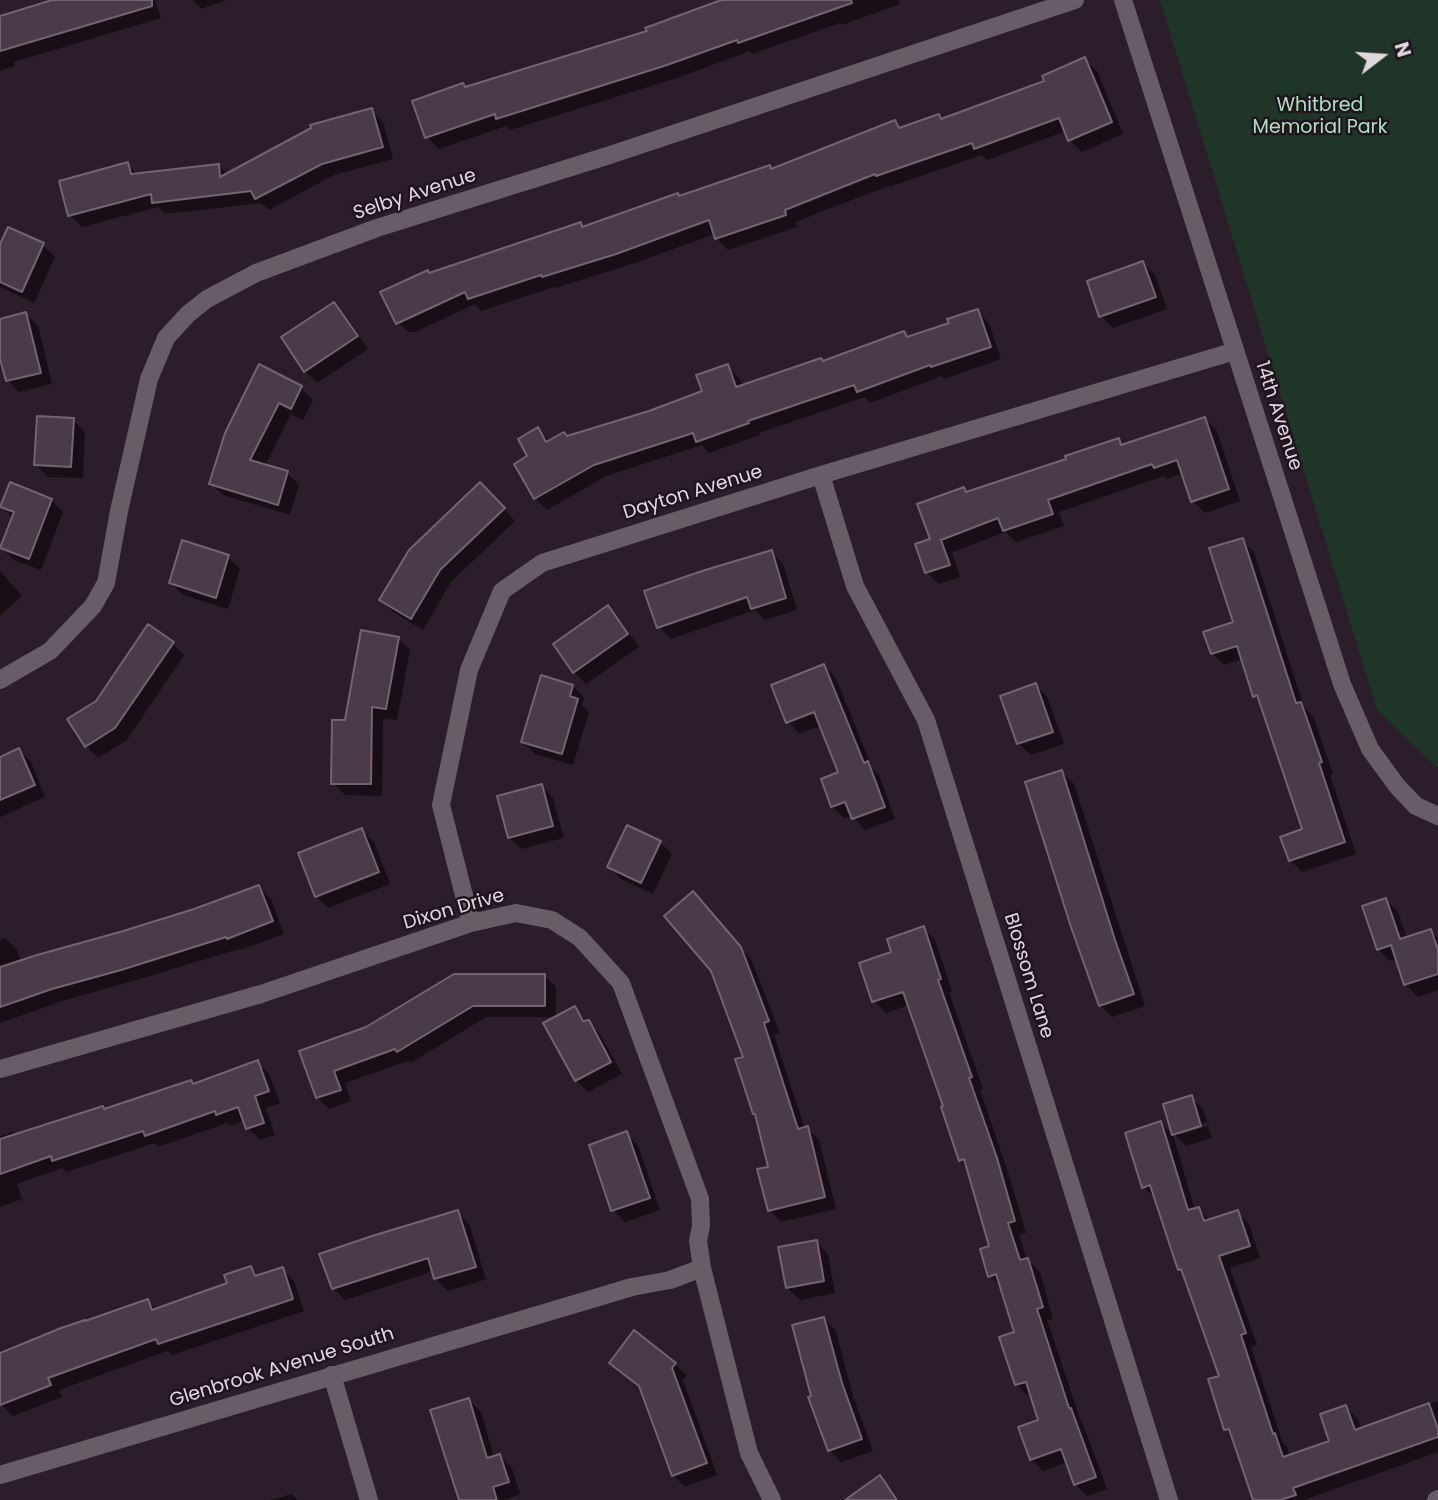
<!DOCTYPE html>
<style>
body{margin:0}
#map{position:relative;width:1438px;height:1500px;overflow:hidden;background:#2b1d29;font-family:Poppins,sans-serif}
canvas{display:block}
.north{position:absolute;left:1347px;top:21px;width:70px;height:70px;-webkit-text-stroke:5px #21141f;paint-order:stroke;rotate:73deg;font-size:19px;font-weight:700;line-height:28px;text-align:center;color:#e1d7df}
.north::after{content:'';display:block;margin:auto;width:24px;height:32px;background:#e1d7df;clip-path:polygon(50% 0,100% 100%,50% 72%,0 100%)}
</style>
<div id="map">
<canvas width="1438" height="1500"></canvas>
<div class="north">N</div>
</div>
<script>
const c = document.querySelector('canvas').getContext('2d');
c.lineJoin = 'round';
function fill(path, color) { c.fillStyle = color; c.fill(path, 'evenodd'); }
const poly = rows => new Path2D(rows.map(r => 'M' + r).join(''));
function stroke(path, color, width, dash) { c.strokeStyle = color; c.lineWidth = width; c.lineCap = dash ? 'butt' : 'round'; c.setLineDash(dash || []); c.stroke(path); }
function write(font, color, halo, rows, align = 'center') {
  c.font = font + ' Poppins,sans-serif'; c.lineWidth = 5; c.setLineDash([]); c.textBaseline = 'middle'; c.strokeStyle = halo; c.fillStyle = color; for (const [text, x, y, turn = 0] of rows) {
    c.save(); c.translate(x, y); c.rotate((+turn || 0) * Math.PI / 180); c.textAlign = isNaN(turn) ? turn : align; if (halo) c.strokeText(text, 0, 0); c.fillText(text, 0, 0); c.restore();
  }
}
fill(poly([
 [1160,0,1438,0,1438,769,1377,710]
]), '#1f3528');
fill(poly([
 [59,0,155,0,161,18,14,62,15,66,0,71,0,17],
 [193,0,226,0,201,9],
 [725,0,899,0,900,4,842,25,840,23,752,54,750,51,677,78,510,130,506,126,439,149,427,137,415,102,466,89,649,32],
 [1085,60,1097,71,1123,134,1082,152,1070,140,1066,131,987,160,982,155,889,187,888,186,795,222,797,227,728,250,716,238,715,234,629,265,555,288,554,287,481,311,475,304,415,332,408,332,396,320,430,275,580,224,584,228,769,167,772,170,895,122,902,129,939,116,943,120,1046,82],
 [371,110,383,122,393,159,334,175,269,210,261,203,165,214,158,207,82,227,70,215,127,164,138,175,218,165,228,175],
 [9,229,43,245,55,257,34,303,0,287,0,248],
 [1143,263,1155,275,1167,309,1113,328,1101,316],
 [334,304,346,316,368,349,317,383,305,371],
 [977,311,989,323,1001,359,944,379,942,376,870,403,865,397,759,433,760,435,709,453,702,445,606,476,547,510,535,498,516,465,530,457,538,429,550,442,649,412,704,393,727,366,739,378,743,387,824,363,904,333,909,338,951,324],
 [26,314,38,326,52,384,19,392,7,380,0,352,0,321],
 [260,366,301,388,313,400,303,420,291,414,265,466,287,473,299,485,290,515,223,495,211,483],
 [1205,419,1217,431,1240,501,1205,513,1193,501,1184,473,1167,479,1164,476,1059,512,1064,526,1016,542,1006,532,952,552,960,577,939,584,927,573,917,545,932,540,963,489,968,493,1068,460,1118,440,1124,446],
 [73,420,85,432,83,478,48,477,36,465],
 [480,484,515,521,451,582,423,630,393,612,381,600],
 [51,500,63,512,41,570,14,560,2,548,13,518,2,507],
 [1242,540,1254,552,1304,707,1313,716,1333,774,1330,775,1356,854,1302,872,1290,860,1305,830,1261,702,1255,696,1243,659,1224,665,1212,653,1235,623],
 [771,552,783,564,797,610,765,620,755,610,671,639,659,627,647,592],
 [228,557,240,569,228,609,183,595,171,583],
 [0,571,22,596,0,616],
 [607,608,619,619,639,647,586,684,574,672,555,644],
 [398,638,410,650,397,720,383,718,382,796,345,795,333,783,347,722],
 [172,643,184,655,127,740,98,758,86,746,98,702],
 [824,666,836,678,872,768,879,775,895,819,865,830,852,816,844,818,832,806,841,773,822,725,800,734,788,722],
 [1035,685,1047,697,1064,744,1031,755,1019,744,1003,697],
 [573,686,584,698,582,705,589,712,573,765,535,754,523,742],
 [19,750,31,762,45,797,0,817,0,758],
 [1062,772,1074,784,1145,1006,1112,1017,1100,1005],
 [541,786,553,798,564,838,521,849,509,837],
 [362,830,374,842,390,884,328,908,316,896],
 [660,842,672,854,653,894,621,879,609,867],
 [259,887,271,899,284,934,240,950,239,949,133,981,65,1000,0,1023,0,940,5,938,17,950,21,962,195,911],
 [1386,900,1398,912,1407,939,1431,931,1438,938,1438,990,1418,997,1406,985,1397,959,1390,961,1378,949],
 [705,905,752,961,780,1033,774,1035,805,1129,807,1128,819,1140,836,1209,781,1222,769,1210,770,1168,745,1058],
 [923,928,935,940,952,991,949,992,983,1089,980,1090,1008,1172,1026,1233,1019,1235,1027,1260,1040,1272,1053,1319,1047,1320,1080,1419,1082,1422,1107,1489,1087,1496,1075,1484,1068,1462,1043,1471,1031,1459,1040,1421,1032,1395,1028,1396,1016,1384,1016,1334,1002,1288,990,1276,991,1248,968,1168,960,1160,945,1107,909,1005,886,1013,874,1001,893,953],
 [544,975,556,987,556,1017,486,1017,411,1063,408,1061,345,1083,351,1101,329,1109,317,1097,301,1052],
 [574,1008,600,1034,622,1074,588,1092,576,1080,546,1023],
 [257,1062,269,1074,280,1103,266,1108,275,1135,260,1140,248,1128,245,1120,230,1126,227,1123,158,1147,155,1143,66,1172,62,1168,17,1184,22,1199,0,1207,0,1136,12,1132,16,1136,106,1111,191,1082,194,1085],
 [1191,1097,1203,1109,1207,1122,1179,1131,1179,1135,1208,1126,1212,1138,1186,1146,1174,1134],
 [1161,1123,1173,1135,1195,1210,1199,1209,1210,1221,1237,1212,1249,1224,1260,1258,1230,1268,1257,1345,1251,1347,1283,1443,1287,1447,1290,1456,1332,1442,1346,1407,1358,1419,1361,1429,1438,1401,1438,1452,1304,1500,1255,1500,1234,1437,1226,1429,1221,1377,1184,1274,1179,1269,1156,1199,1143,1187],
 [626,1133,638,1145,660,1210,625,1222,613,1210],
 [457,1212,469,1224,486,1279,448,1291,436,1279,434,1271,345,1300,333,1288],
 [816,1242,828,1254,835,1293,800,1300,788,1288],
 [251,1268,259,1276,282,1269,294,1281,304,1311,172,1355,167,1351,59,1390,62,1397,13,1416,1,1404,0,1354,147,1301,157,1310,229,1284],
 [824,1319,836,1331,853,1396,873,1451,841,1462,829,1450,813,1397],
 [611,1363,675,1364,687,1376,683,1380,717,1475,685,1487,673,1475,642,1389,623,1374],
 [469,1400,481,1412,494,1457,500,1456,512,1468,520,1494,504,1500,461,1500],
 [880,1477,892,1489,899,1500,849,1500],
 [292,1494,298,1500,271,1500]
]), '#0007');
const building = poly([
 [52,0,152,0,152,6,0,51,0,16,52,0],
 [721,0,851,0,852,3,738,43,737,40,664,66,496,119,495,114,425,138,412,101,463,83,465,87,647,31,645,28,721,0],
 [1085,57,1112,122,1068,141,1059,118,974,149,972,143,876,176,875,174,785,210,786,215,715,239,709,220,616,254,542,277,541,275,468,299,465,292,396,324,380,292,428,270,429,273,581,222,582,227,678,193,679,196,770,165,771,169,895,120,899,128,939,114,941,119,1044,81,1042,76,1085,57],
 [372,108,383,147,322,164,255,199,251,191,152,203,151,194,68,216,59,181,128,162,131,174,219,164,220,177,311,128,310,125,372,108],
 [8,227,44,243,22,292,0,282,0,244,8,227],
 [1143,261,1156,297,1099,317,1087,281,1143,261],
 [334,302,358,336,304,372,281,337,334,302],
 [978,309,991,347,931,367,930,365,857,392,854,385,748,421,749,423,696,442,693,433,594,465,534,499,514,464,527,456,518,439,538,427,546,442,564,432,567,436,649,411,702,391,696,375,728,364,736,387,821,358,823,361,904,331,907,337,949,323,947,319,978,309],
 [26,312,41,373,6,381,0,359,0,319,26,312],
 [259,364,302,386,291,409,279,403,250,460,288,471,278,505,209,484,225,433,259,364],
 [37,416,74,418,71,467,34,465,37,416],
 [1205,417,1229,489,1191,502,1177,460,1154,468,1152,464,1048,500,1053,514,1003,531,998,518,941,540,950,565,925,573,915,544,930,539,917,504,964,487,966,492,1066,459,1065,456,1119,438,1121,445,1205,417],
 [10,482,52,499,29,559,0,548,14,512,0,507,10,482],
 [480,482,505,508,440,570,411,619,379,600,409,550,480,482],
 [1243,538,1296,703,1301,702,1322,762,1319,763,1345,842,1289,861,1280,837,1302,829,1257,695,1253,697,1237,646,1211,654,1203,632,1233,622,1209,548,1243,538],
 [182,540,229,555,216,598,169,583,182,540],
 [772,550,786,598,751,609,747,597,657,628,644,591,702,571,772,550],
 [608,605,628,634,573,673,553,644,608,605],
 [148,624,174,642,115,728,85,747,67,719,96,701,148,624],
 [361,630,399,637,386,709,372,707,371,784,331,784,332,720,345,720,361,630],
 [824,664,864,763,868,761,885,807,852,819,845,802,831,807,821,779,838,772,814,712,786,723,771,685,824,664],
 [541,675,573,685,570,696,578,699,562,754,521,742,541,675],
 [1036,683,1053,732,1017,744,1000,696,1036,683],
 [19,748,35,785,0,800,0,757,19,748],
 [1062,770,1115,940,1134,994,1099,1006,1071,927,1025,782,1062,770],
 [542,784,553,826,508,838,497,796,542,784],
 [627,825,661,841,641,883,607,867,627,825],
 [362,828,379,872,315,897,298,853,362,828],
 [259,885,273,921,227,939,226,937,121,970,52,989,0,1007,0,967,37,955,120,932,194,909,259,885],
 [693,891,741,947,769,1021,764,1023,798,1129,808,1126,825,1197,768,1211,757,1169,768,1167,755,1114,753,1114,735,1059,743,1057,711,971,664,916,693,891],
 [1386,898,1400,939,1431,929,1438,950,1438,974,1404,985,1391,945,1377,950,1362,906,1386,898],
 [924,926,941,979,938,980,972,1077,969,1078,997,1158,1015,1221,1008,1223,1020,1260,1028,1258,1043,1307,1037,1309,1069,1408,1071,1408,1096,1477,1074,1485,1061,1449,1030,1460,1018,1427,1038,1420,1026,1382,1015,1385,999,1337,1014,1332,996,1274,988,1277,980,1249,989,1246,964,1159,959,1161,941,1107,943,1106,903,992,872,1002,859,963,891,952,887,939,924,926],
 [454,974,545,974,545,1006,473,1006,397,1052,395,1049,334,1071,341,1090,316,1098,299,1051,366,1027,454,974],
 [575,1006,583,1021,589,1020,611,1062,575,1081,543,1023,575,1006],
 [258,1060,269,1091,255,1096,264,1123,246,1129,238,1107,216,1115,215,1111,145,1136,143,1131,52,1161,51,1156,0,1174,0,1139,103,1106,104,1109,191,1080,193,1084,258,1060],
 [1192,1095,1201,1126,1172,1135,1163,1104,1192,1095],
 [1161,1121,1188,1210,1199,1207,1204,1221,1238,1210,1250,1246,1219,1256,1246,1333,1241,1335,1273,1434,1275,1433,1283,1457,1329,1441,1320,1414,1346,1405,1355,1430,1429,1403,1438,1429,1438,1437,1293,1488,1296,1495,1280,1500,1253,1500,1229,1429,1224,1430,1208,1379,1219,1376,1181,1269,1178,1270,1150,1185,1142,1188,1125,1133,1161,1121],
 [627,1131,650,1198,611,1211,589,1145,627,1131],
 [458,1210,476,1267,434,1279,428,1258,332,1289,319,1254,372,1236,458,1210],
 [817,1240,824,1281,786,1288,778,1247,817,1240],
 [251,1266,255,1276,283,1267,293,1299,158,1344,156,1339,48,1378,51,1385,0,1405,0,1353,61,1328,85,1320,85,1321,148,1299,152,1310,227,1283,224,1275,251,1266],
 [824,1317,842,1383,862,1439,828,1451,808,1397,811,1396,792,1325,824,1317],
 [634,1330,676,1363,672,1368,707,1463,672,1476,639,1386,609,1363,634,1330],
 [469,1398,487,1458,500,1454,509,1482,493,1487,497,1500,459,1500,430,1410,469,1398],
 [880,1475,897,1500,845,1500,880,1475]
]);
fill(building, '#4a3b48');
stroke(building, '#746371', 2);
stroke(poly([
 [1123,0,1342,684,1370,749,1397,786,1416,806,1438,816],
 [821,475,855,586,926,720,1169,1500],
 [0,680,50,651,93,606,106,583,119,511,149,379,166,338,188,314,207,299,256,273,377,228,610,155,1075,0],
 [471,923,441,805,469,670,502,591,542,563,821,475,1235,351],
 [0,1069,261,994,471,923,516,913,552,920,580,938,621,983,700,1199,701,1226,698,1241,702,1268,749,1453,772,1500],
 [332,1375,369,1500],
 [0,1475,632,1287,670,1280,702,1268],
 [1436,1500,1438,1499]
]), '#685d66', 18);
write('19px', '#aae1bf', '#21141f', [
 ["Whitbred",1320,106],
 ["Memorial Park",1320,128]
]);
write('19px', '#e1d7df', '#21141f', [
 ["Selby Avenue",415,195,-18],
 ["14th Avenue",1278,416,72],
 ["Dayton Avenue",693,493,-17],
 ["Dixon Drive",454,910,-16],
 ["Blossom Lane",1028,976,73],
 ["Glenbrook Avenue South",282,1368,-17]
]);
</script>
